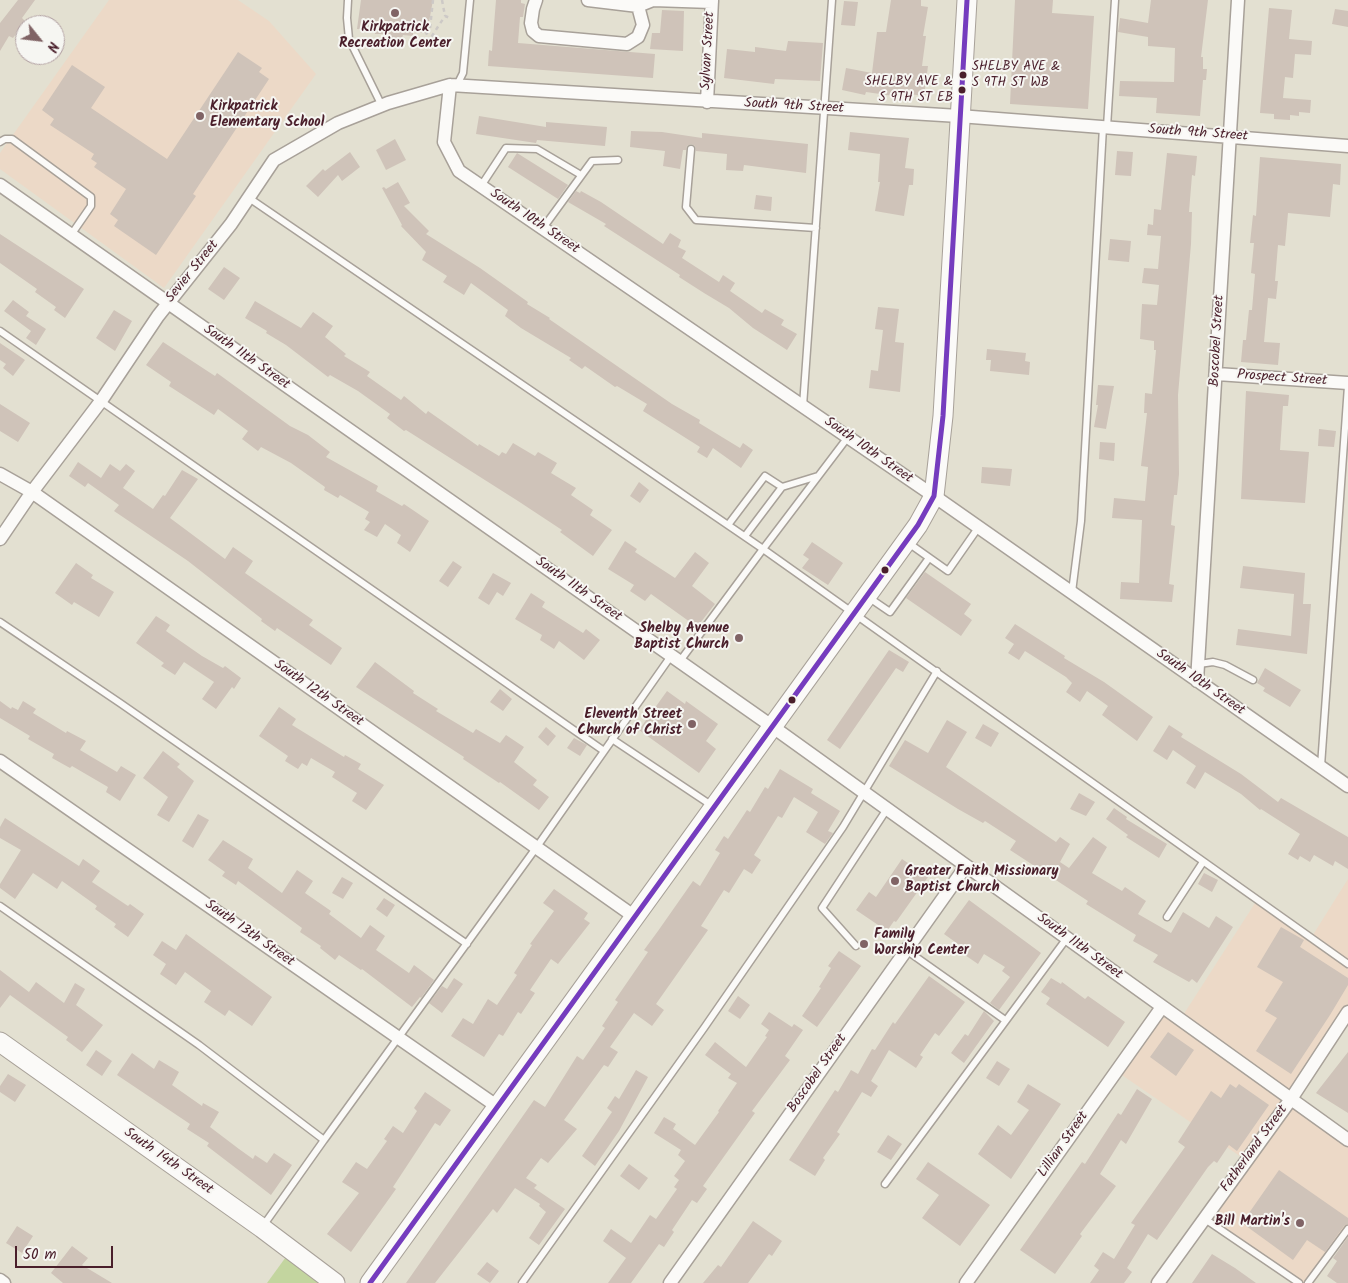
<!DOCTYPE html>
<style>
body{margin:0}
#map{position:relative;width:1348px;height:1283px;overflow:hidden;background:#e3e0d1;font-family:Kalam,sans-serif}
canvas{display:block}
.north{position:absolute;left:15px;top:15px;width:50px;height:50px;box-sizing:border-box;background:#f6f6f2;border:1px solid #b1a0a2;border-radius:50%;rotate:119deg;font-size:14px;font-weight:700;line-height:20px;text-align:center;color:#4a1f2b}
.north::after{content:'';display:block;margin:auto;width:18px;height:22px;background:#806365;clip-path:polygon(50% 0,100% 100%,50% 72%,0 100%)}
.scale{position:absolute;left:15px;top:1246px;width:98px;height:22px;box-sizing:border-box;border:2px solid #4a1f2b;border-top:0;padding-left:6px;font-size:15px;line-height:18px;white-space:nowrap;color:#4a1f2b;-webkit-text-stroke:4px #f6f6f2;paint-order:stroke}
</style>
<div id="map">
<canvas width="1348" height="1283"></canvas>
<div class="north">N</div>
<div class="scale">50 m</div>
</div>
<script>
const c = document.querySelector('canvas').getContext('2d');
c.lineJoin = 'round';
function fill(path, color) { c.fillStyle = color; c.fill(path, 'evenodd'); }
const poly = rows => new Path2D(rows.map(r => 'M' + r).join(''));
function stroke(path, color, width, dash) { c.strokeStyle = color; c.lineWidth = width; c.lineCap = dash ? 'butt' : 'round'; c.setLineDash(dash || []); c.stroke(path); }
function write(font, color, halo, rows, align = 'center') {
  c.font = font + ' Kalam,sans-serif'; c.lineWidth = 4; c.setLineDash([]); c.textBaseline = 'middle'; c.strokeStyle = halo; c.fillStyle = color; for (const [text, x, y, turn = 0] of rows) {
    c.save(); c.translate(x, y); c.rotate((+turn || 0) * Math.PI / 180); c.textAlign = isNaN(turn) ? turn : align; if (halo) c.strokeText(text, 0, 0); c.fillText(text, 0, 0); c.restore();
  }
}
fill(poly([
 [109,0,238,0,269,21,316,74,164,288,0,169,0,153],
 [1348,879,1348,1012,1292,1099,1348,1140,1348,1229,1308,1283,1299,1283,1205,1219,1247,1161,1116,1071,1162,1007,1180,1020,1257,900,1311,938]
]), '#ecd9c7');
fill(poly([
 [291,1250,335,1283,267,1283]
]), '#c3d59f');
fill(poly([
 [18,0,35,0,22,18,25,21,13,38,9,36,0,51,0,23],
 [361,0,433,0,427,33,413,32,413,36,403,35,401,40,386,39,384,34,375,34,375,30,357,29],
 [496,0,521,0,521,3,525,4,523,17,520,17,518,43,655,54,653,78,488,66,489,50,492,51],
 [891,0,921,0,921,6,928,7,923,36,926,36,922,66,928,66,924,96,895,92,894,96,866,92,865,95,842,90,846,68,872,73,877,32,886,32],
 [1015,0,1053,0,1052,13,1094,16,1088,109,1010,104],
 [1151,0,1208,0,1201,57,1203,57,1203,69,1207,69,1206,80,1203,80,1200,116,1156,113,1157,98,1119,96,1120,81,1174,82,1175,48,1148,46,1148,37,1118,32,1120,18,1148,23],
 [844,1,858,2,855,26,841,25],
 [1269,8,1292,10,1289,39,1312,41,1311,55,1295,54,1293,78,1285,77,1283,98,1311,100,1310,113,1299,112,1299,116,1290,115,1290,120,1274,119,1274,114,1260,113],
 [1335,9,1348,11,1348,27,1332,24],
 [662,10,684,11,683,51,650,49,652,33,660,33],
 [788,41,823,43,820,81,775,79,774,84,724,78,727,49,755,52,755,47,786,51],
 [238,52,262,68,259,72,269,79,193,194,196,196,156,255,114,226,118,220,110,214,126,189,94,167,97,163,91,159,94,154,50,125,54,119,42,110,72,65,105,87,91,108,167,159],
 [479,116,546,127,546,122,607,127,605,146,537,140,536,143,476,134],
 [631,131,662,132,702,138,702,133,808,144,806,173,744,165,743,171,726,170,727,154,696,151,695,146,691,144,687,146,686,150,683,150,680,169,663,166,665,151,630,147],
 [850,132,909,138,905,168,914,169,913,185,909,185,904,216,875,211,880,182,878,182,880,154,848,150],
 [395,139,406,160,386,170,376,150],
 [1117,151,1133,152,1131,176,1115,175],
 [350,152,360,167,342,181,338,175,318,197,306,186,323,169,325,171],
 [517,153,568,185,558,199,508,167],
 [1167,153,1197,156,1195,176,1192,175,1189,212,1192,212,1191,244,1178,395,1179,474,1177,495,1174,495,1171,525,1175,526,1169,584,1174,585,1172,602,1120,599,1121,582,1139,583,1142,520,1112,518,1114,498,1145,501,1148,467,1141,466,1147,413,1144,413,1145,393,1152,394,1156,350,1154,350,1154,341,1140,339,1142,304,1157,305,1159,285,1142,283,1144,268,1158,269,1161,236,1147,235,1148,224,1153,225,1154,209,1161,210],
 [1260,157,1341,164,1340,185,1333,184,1330,217,1288,213,1285,246,1278,245,1275,281,1278,281,1276,299,1268,298,1264,342,1280,343,1278,365,1241,362,1243,340,1246,340,1249,310,1252,310,1255,274,1251,273,1254,243,1250,243,1253,215,1256,216],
 [398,182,410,203,404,206,429,231,426,234,480,268,528,302,527,304,550,318,549,319,672,404,700,420,699,423,740,448,743,443,753,450,741,468,713,448,707,458,697,452,700,447,643,411,647,404,617,386,615,387,585,366,582,369,569,360,571,358,521,328,505,316,508,310,471,283,464,295,443,282,447,276,422,260,426,252,401,226,402,225,382,188,384,187,386,189],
 [576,191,580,193,581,191,601,202,663,244,670,233,681,240,678,247,686,251,682,258,719,282,723,275,735,283,730,291,762,313,765,309,784,320,781,325,797,334,787,350,753,328,729,308,704,293,679,277,680,275,604,226,606,224,568,202],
 [756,195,772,197,771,211,754,209],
 [0,234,84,289,65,318,54,310,56,307,35,292,37,289,0,263],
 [1110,239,1131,241,1129,262,1108,260],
 [224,267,240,278,224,300,208,289],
 [13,300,29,312,26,316,46,329,36,345,26,338,31,331,4,311],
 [255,301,301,328,313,312,333,326,325,337,346,354,344,356,370,372,367,376,401,400,404,396,426,414,428,411,478,446,479,444,499,456,502,452,506,454,513,443,535,456,538,452,557,463,551,473,576,488,571,495,593,510,590,515,612,530,593,556,560,532,562,530,518,501,406,430,404,431,387,418,390,414,358,391,330,375,328,377,286,345,266,333,267,331,245,318],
 [878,307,899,309,895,342,904,343,900,392,869,388,871,370,878,371,883,330,875,329],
 [114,310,132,321,115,351,96,338],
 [163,342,215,376,217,373,290,426,308,435,330,452,326,457,378,486,376,491,402,506,404,504,429,521,410,552,397,543,401,535,385,524,377,537,364,530,370,522,365,519,369,512,340,495,338,498,324,490,325,487,291,463,261,447,258,451,242,439,248,431,218,409,214,415,169,386,171,382,146,365],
 [0,343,25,360,13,376,3,368,6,364,0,360],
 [987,349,1026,353,1025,361,1030,362,1029,375,990,371,991,360,986,360],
 [1098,385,1114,386,1106,429,1094,427,1098,405,1096,405],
 [1246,391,1289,395,1288,406,1283,406,1280,450,1309,452,1305,503,1241,499],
 [0,404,30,423,18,442,0,431],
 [1319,429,1336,431,1334,447,1318,446],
 [1100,442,1115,443,1114,461,1099,459],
 [78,462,101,478,110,464,120,471,126,464,135,471,123,488,153,509,163,495,165,496,182,470,198,479,170,518,225,559,233,547,253,561,245,573,313,620,309,625,342,648,331,665,277,628,275,631,261,621,262,619,188,561,114,511,119,505,88,483,85,487,69,476],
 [982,467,1012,469,1010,486,981,483],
 [639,482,649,490,640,503,630,496],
 [625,541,637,549,635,552,675,578,695,552,709,563,692,586,715,604,697,627,651,594,645,601,630,591,634,585,608,569],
 [812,542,843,563,828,585,802,568,809,559,803,555],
 [453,561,462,567,448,587,439,581],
 [76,563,93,575,91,578,114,592,99,617,74,602,72,605,55,593],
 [1243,566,1305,573,1303,604,1311,604,1307,654,1236,645,1238,629,1291,636,1294,594,1240,588],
 [925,572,971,604,964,614,972,620,961,636,906,598],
 [493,573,511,583,503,596,497,592,489,605,478,598],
 [531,593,545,602,542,607,583,633,586,629,600,640,584,660,559,641,554,649,540,640,542,635,515,619],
 [156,616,170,625,166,631,202,656,223,668,225,666,241,678,234,689,232,687,216,709,202,699,214,682,184,662,175,675,161,666,164,663,136,643],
 [1015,624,1065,656,1064,658,1104,682,1153,717,1137,741,1102,715,1108,706,1087,691,1080,702,1066,692,1072,683,1066,677,1025,651,1019,660,1008,653,1014,644,1005,638],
 [889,650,909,662,903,672,896,668,840,749,827,740],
 [375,662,414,691,413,693,438,709,436,711,473,733,476,729,500,743,506,735,524,747,514,762,537,780,533,785,549,797,539,810,500,782,499,783,463,759,464,757,356,687],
 [1265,668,1301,690,1290,707,1263,691,1265,688,1257,683],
 [500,689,512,699,503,711,490,702],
 [667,691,685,704,686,701,718,724,706,741,716,749,699,773,639,730],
 [0,701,11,709,12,707,18,710,23,701,36,709,33,713,66,733,67,731,86,741,80,750,117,772,121,766,136,775,120,801,106,792,108,787,72,766,70,768,52,758,54,754,28,739,30,736,0,718],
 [279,707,296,719,292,725,344,757,345,755,361,764,358,769,384,785,366,810,352,801,357,793,332,777,335,772,311,758,307,766,302,763,298,769,285,761,288,756,259,736],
 [947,720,967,732,946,767,1056,842,1060,837,1070,844,1060,862,1069,868,1093,837,1107,847,1092,873,1122,891,1125,887,1146,901,1138,914,1171,933,1183,912,1209,928,1216,916,1233,927,1197,983,1192,979,1189,982,1153,962,1158,955,1133,941,1136,935,1086,904,1088,901,1010,850,1016,841,985,821,983,823,958,809,889,766,905,740,928,753],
 [983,724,999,733,991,747,975,738],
 [1169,725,1183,734,1181,737,1241,774,1278,802,1281,798,1348,837,1348,869,1335,861,1333,866,1314,855,1310,862,1300,856,1298,860,1288,854,1300,834,1261,809,1260,810,1241,794,1205,772,1195,789,1186,783,1196,766,1173,750,1167,760,1153,751],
 [546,727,556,736,548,746,538,737],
 [574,738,587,745,580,756,567,748],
 [163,751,180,764,177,767,194,781,169,822,157,815,168,797,143,778],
 [780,769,813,789,811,793,840,811,828,831,833,833,825,844,806,832,818,812,794,797,782,818,778,816,754,855,761,860,752,874,744,869,729,893,724,890,701,926,708,930,656,1004,664,1010,652,1026,634,1013,610,1047,618,1052,608,1067,604,1065,564,1120,577,1129,548,1163,541,1158,526,1178,537,1185,534,1188,565,1209,539,1245,529,1238,546,1212,539,1206,540,1204,515,1188,497,1213,493,1209,435,1283,406,1283,534,1100,545,1107,577,1056,583,1060,605,1028,602,1026,618,1002,615,1000,648,952,644,950,658,931,693,881,700,886,720,853,715,850,724,836,728,839,747,810,750,812,765,787,768,789],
 [1079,793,1095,802,1086,816,1070,809],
 [1114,808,1127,817,1126,819,1167,844,1159,858,1126,837,1128,835,1106,819],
 [198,814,209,820,193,848,182,841],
 [5,818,79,866,83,859,100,871,92,882,128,906,130,904,144,914,128,937,114,927,116,924,95,909,97,906,62,881,57,889,33,873,15,899,0,888,0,884,21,850,0,838,0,827],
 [223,840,253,859,248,868,282,893,297,870,313,881,305,893,331,911,329,914,361,938,370,925,385,936,376,950,409,973,414,965,434,980,421,998,420,997,412,1007,362,969,361,970,339,955,335,960,320,948,321,946,300,932,302,928,238,881,236,885,222,876,225,872,208,860],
 [902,859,928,877,896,922,894,921,887,931,856,910,869,892,876,897],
 [1204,873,1218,880,1212,892,1198,884],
 [342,877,353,883,343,899,332,893],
 [554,889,588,913,584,919,590,923,558,964,551,959,530,990,535,993,521,1014,518,1012,503,1036,499,1034,484,1057,451,1036,463,1018,473,1024,488,999,497,1005,517,975,514,973,532,945,530,944,554,911,543,903],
 [384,898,395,905,387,917,376,909],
 [969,900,1041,953,999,1010,990,1003,1010,977,1002,971,1005,967,984,954,978,964,962,953,965,949,944,934],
 [1281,927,1304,940,1300,947,1348,978,1348,985,1330,1015,1291,1074,1256,1051,1277,1018,1265,1011,1283,982,1257,967],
 [186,934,272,997,252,1026,229,1010,225,1016,204,1002,211,991,185,972,176,985,160,974,166,964,153,955,162,941,176,950],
 [839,951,861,966,817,1027,802,1016,821,988,819,987,831,968,828,966],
 [0,970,29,992,36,982,64,1003,75,983,85,989,76,1005,103,1025,82,1052,66,1040,68,1037,10,995,0,1008],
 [929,976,965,1002,939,1036,935,1033,920,1055,923,1057,916,1068,889,1050,871,1081,878,1086,871,1097,862,1092,837,1132,840,1134,823,1158,825,1160,815,1176,789,1160,835,1090,838,1092,851,1070,858,1074,872,1049,875,1050,893,1022,895,1024],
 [454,978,463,984,442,1013,429,1003,442,986,447,989],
 [1051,978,1061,984,1062,982,1085,999,1088,996,1125,1022,1108,1047,1046,1004,1050,998,1041,992],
 [738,996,750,1005,740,1019,728,1011],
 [984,1011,994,1021,964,1063,951,1053,965,1034,968,1036],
 [769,1012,792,1027,794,1024,803,1030,785,1056,790,1060,752,1111,755,1113,703,1186,707,1189,697,1203,692,1200,672,1230,674,1232,664,1247,659,1244,631,1283,608,1283,626,1258,603,1241,611,1229,631,1243,650,1215,656,1219,677,1189,674,1187,679,1180,674,1176,685,1161,678,1155,681,1150,654,1133,664,1117,676,1124,673,1129,695,1145,719,1112,718,1111,737,1083,728,1078,731,1074,705,1055,715,1042,746,1067,767,1037,765,1036,769,1030,761,1024],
 [1168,1032,1194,1050,1176,1076,1150,1057],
 [96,1050,112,1061,102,1076,86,1065],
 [1348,1052,1348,1113,1316,1093],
 [132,1053,154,1069,159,1060,179,1072,172,1085,202,1106,203,1103,219,1112,210,1127,239,1149,253,1159,255,1155,267,1163,274,1153,292,1165,271,1195,207,1146,209,1143,187,1129,190,1124,117,1075],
 [997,1061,1010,1069,999,1086,986,1078],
 [636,1070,648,1077,619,1131,595,1166,582,1156,612,1112,607,1108,615,1096,619,1099],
 [8,1074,26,1085,15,1102,0,1092,0,1086],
 [1028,1084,1061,1104,1011,1179,978,1154,998,1125,1011,1135,1029,1110,1017,1102],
 [1230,1084,1236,1088,1239,1084,1269,1105,1237,1151,1229,1145,1217,1163,1214,1161,1208,1167,1157,1240,1148,1234,1127,1268,1132,1272,1124,1283,1090,1283,1099,1270,1094,1266,1103,1252,1114,1259,1135,1225,1131,1223,1185,1147,1178,1142,1211,1091,1221,1098],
 [1137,1089,1152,1099,1126,1144,1121,1140,1100,1174,1116,1186,1080,1234,1082,1236,1055,1274,1020,1250,1082,1162,1085,1164,1118,1113,1121,1115],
 [425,1092,451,1110,440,1126,435,1123,393,1187,396,1189,351,1252,327,1234,359,1193,342,1182,356,1162,367,1169,387,1141,384,1139,393,1126,403,1133,417,1111,414,1108],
 [888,1135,902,1144,891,1160,877,1152],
 [928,1162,990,1205,960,1246,922,1218,939,1195,916,1179],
 [629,1164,648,1178,639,1190,620,1176],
 [1279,1170,1348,1218,1348,1224,1344,1226,1325,1252,1307,1240,1293,1260,1242,1223],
 [753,1221,782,1241,772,1256,769,1254,748,1283,703,1283,718,1265,721,1267],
 [17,1226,33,1236,22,1253,6,1243],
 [1348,1237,1348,1283,1337,1283,1327,1276,1337,1261,1333,1258],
 [72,1246,88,1258,82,1265,112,1283,63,1283,51,1273],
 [1212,1254,1235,1268,1256,1283,1192,1283],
 [487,1262,499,1271,490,1283,477,1274]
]), '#cfc3b9');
const lane = poly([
 [348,0,347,18,349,39,382,106],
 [457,85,463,73,470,0],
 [1107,127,1115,0],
 [0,142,5,139,12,139,91,197,91,206,71,235],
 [691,149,686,207,696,220,816,228],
 [481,186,506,148,537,149,581,175],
 [249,198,763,549,848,437],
 [543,228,592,161,618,160],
 [0,331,604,751],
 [803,406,832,0],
 [728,525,765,476,782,487],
 [745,536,782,487,818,476],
 [907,542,948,571,978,528],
 [1072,592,1081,521,1103,127],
 [868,597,890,612,929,558],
 [0,622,120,703,467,944],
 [680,661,763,549,1348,964],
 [1199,664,1213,662,1225,665,1253,680],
 [612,739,714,807],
 [1321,766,1348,386],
 [0,906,199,1045,324,1140,536,848,671,656],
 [1167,917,1203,862],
 [856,946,822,908,887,809],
 [906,950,1005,1020],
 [885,1184,1067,938],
 [1205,1219,1299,1283],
 [263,1226,324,1140],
 [522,1283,704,1028,843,827,937,671],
 [1308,1283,1348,1229]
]);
const street = poly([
 [536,0,533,9,531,23,533,31,539,36,627,44,638,37,643,25,638,6],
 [588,0,638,6,653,0,712,2],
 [450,85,444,142,459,171,934,496,1348,786],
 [707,102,712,0],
 [0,185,773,727,1348,1140],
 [1217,374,1348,383],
 [0,474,32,492,635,917],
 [0,539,32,492,101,401,158,316,231,224,274,160,338,123,388,103,450,85,959,116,1348,146],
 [1197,681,1238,0],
 [0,761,498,1107],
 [0,1280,4,1283],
 [670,1283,966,866],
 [966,1283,1162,1007],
 [1158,1283,1291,1099,1348,1012]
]);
const secondary = poly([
 [0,1042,262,1228,335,1283],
 [370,1283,918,525,934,496,943,416,967,0]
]);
stroke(lane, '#a8a199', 9);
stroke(street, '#a8a199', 15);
stroke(secondary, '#a8a199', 21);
stroke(poly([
 [433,0,430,28,422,41,428,42,445,16,450,18],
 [442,0,445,16]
]), '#cdc9c6', 2.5, [4, 4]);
stroke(lane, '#fbfaf8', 6);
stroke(street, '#fbfaf8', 12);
stroke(secondary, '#fbfaf8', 19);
stroke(poly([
 [370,1283,918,525,934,496,943,416,967,0]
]), '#753cbe', 5);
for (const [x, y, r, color] of [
 [395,13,5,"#806365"],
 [963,75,4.5,"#4a1f2b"],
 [962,90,4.5,"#4a1f2b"],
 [200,116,5,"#806365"],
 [885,570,4.5,"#4a1f2b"],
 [739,638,5,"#806365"],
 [792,700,4.5,"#4a1f2b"],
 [692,724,5,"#806365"],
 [895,881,5,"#806365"],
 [864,944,5,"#806365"],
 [1300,1223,5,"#806365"]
]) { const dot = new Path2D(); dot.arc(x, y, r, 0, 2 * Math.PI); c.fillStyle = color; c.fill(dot); stroke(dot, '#f6f6f2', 2); }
write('13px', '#4a1f2b', '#f6f6f2', [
 ["SHELBY AVE &",972,68],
 ["S 9TH ST WB",972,84],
 ["SHELBY AVE &",953,83,"right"],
 ["S 9TH ST EB",953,99,"right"]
], 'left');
write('bold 14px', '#4a1f2b', '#f6f6f2', [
 ["Kirkpatrick",395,29,"center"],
 ["Recreation Center",395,45,"center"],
 ["Kirkpatrick",210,108],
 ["Elementary School",210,124],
 ["Shelby Avenue",729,630,"right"],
 ["Baptist Church",729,646,"right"],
 ["Eleventh Street",682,716,"right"],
 ["Church of Christ",682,732,"right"],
 ["Greater Faith Missionary",905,873],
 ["Baptist Church",905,889],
 ["Family",874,936],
 ["Worship Center",874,952],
 ["Bill Martin's",1290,1223,"right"]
], 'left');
write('14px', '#4a1f2b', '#f6f6f2', [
 ["Sylvan Street",709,51,-87],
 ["South 9th Street",794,107,3],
 ["South 9th Street",1198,134,4],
 ["South 10th Street",534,222,34],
 ["Sevier Street",193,272,-51],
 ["Boscobel Street",1218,341,-87],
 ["South 11th Street",246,358,35],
 ["Prospect Street",1282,379,4],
 ["South 10th Street",868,451,35],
 ["South 11th Street",578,590,35],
 ["South 10th Street",1200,683,35],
 ["South 12th Street",318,694,35],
 ["South 13th Street",249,934,35],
 ["South 11th Street",1079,947,36],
 ["Boscobel Street",818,1074,-55],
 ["Lillian Street",1064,1145,-55],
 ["Fatherland Street",1255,1149,-54],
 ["South 14th Street",168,1162,35]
]);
</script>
